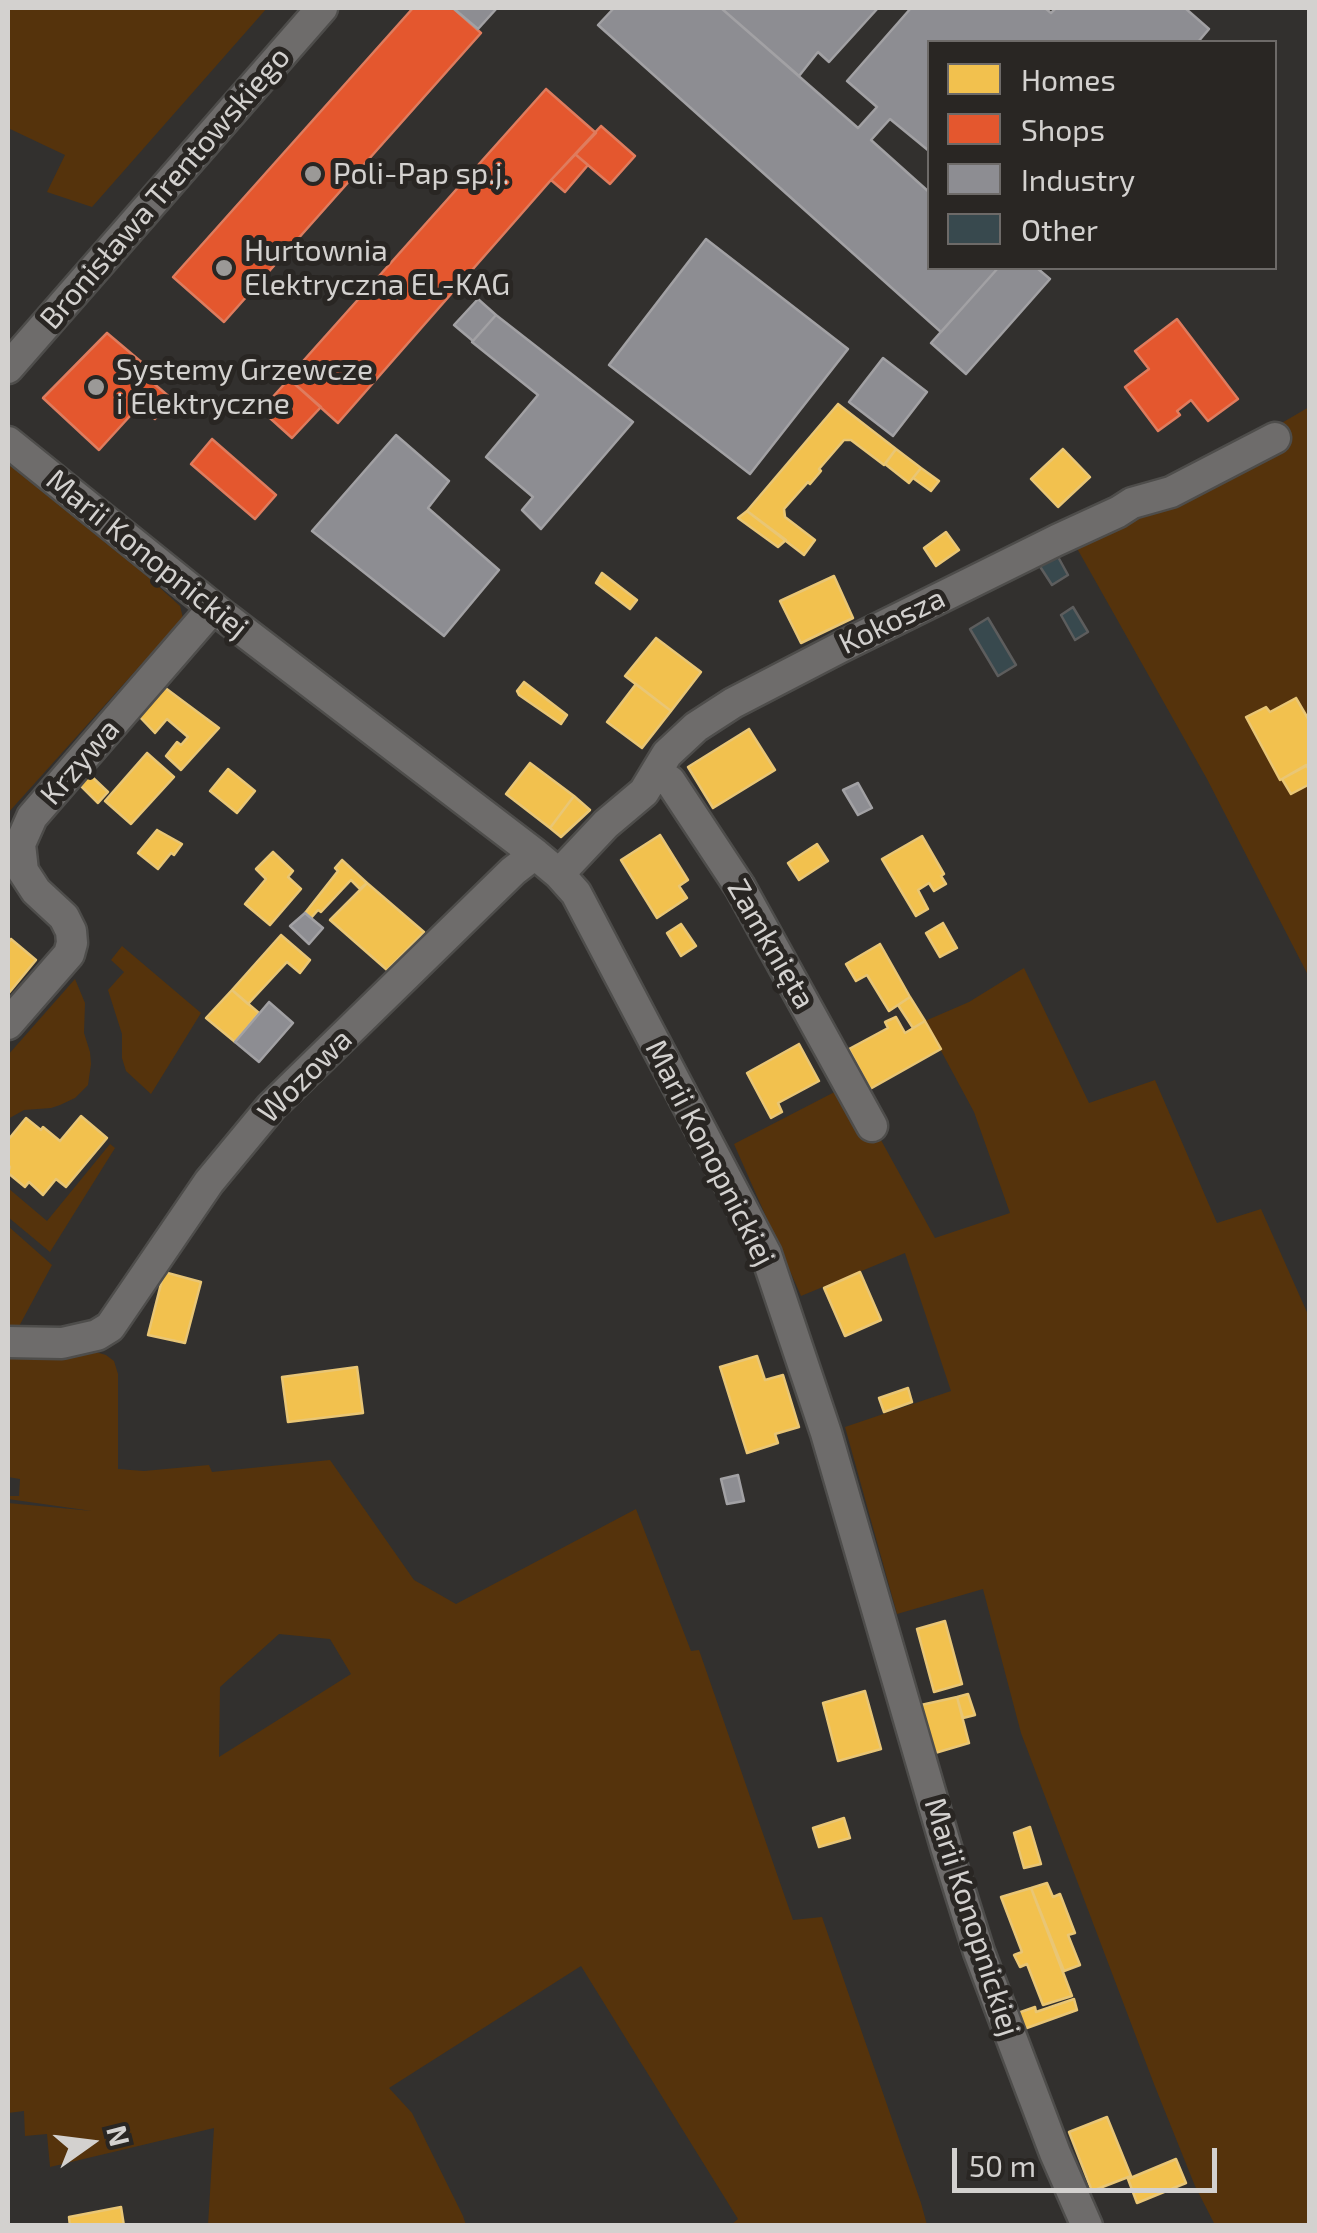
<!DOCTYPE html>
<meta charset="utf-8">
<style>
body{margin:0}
#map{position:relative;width:1317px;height:2233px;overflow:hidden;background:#32302e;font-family:"Exo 2",sans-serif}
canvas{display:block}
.frame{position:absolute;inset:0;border:10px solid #d3d1cf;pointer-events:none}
.legend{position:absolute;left:927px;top:40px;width:350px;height:230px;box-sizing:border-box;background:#292623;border:2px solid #6d6a68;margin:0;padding:12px 18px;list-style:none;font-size:30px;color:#d3d1cf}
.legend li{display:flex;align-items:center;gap:20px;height:50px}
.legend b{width:50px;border:2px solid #6d6a68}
.north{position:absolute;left:40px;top:2093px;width:100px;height:100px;-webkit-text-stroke:8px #292623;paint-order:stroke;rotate:76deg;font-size:28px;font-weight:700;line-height:40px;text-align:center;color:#d3d1cf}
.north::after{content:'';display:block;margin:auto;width:35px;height:45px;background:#d3d1cf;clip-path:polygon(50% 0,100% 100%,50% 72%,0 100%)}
.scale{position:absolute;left:952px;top:2148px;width:265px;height:45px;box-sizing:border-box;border:5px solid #d3d1cf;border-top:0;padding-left:12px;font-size:30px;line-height:35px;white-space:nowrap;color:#d3d1cf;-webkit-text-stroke:8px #292623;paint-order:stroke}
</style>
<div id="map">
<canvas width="1317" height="2233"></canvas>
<div class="frame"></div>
<ul class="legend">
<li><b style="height:28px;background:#f2c14e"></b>Homes</li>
<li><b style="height:28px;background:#e4572e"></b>Shops</li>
<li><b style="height:28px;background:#8d8d92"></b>Industry</li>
<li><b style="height:28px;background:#38494e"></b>Other</li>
</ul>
<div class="north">N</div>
<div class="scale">50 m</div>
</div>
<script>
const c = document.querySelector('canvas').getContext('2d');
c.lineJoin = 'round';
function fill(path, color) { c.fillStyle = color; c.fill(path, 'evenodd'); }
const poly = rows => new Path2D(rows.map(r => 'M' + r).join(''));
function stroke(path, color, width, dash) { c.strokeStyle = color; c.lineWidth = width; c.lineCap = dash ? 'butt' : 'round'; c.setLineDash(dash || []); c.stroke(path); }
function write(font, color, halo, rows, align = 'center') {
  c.font = font + ' "Exo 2",sans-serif'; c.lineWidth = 10; c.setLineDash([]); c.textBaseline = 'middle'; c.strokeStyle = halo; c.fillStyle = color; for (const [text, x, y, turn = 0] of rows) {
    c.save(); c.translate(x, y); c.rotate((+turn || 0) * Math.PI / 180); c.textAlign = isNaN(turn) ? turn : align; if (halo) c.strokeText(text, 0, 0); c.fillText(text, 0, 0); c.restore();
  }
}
fill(poly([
 [8,8,267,8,92,207,47,192,65,155,8,128],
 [1309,407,1309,977,1207,779,1074,543,1291,440,1280,424],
 [8,464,148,577,180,606,183,618,8,813],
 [122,946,201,1013,151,1094,126,1071,122,1058,122,1034,108,990,124,972,111,960],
 [1024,968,1089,1103,1155,1080,1217,1223,1261,1209,1310,1319,1309,2225,1215,2225,1195,2186,1154,2084,1021,1733,983,1589,897,1614,845,1427,951,1391,905,1253,801,1296,734,1144,850,1084,935,1238,1010,1213,974,1112,925,1021,969,1002],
 [75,979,85,1003,84,1033,90,1052,91,1064,88,1085,75,1098,60,1105,51,1108,24,1110,8,1119,8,1055],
 [110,1144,115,1148,50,1252,8,1217,8,1188,47,1221],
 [8,1226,52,1265,17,1330,8,1330],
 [89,1350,106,1355,114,1361,118,1374,118,1469,144,1471,209,1465,212,1472,330,1460,414,1580,456,1604,636,1509,691,1651,699,1650,793,1920,822,1917,921,2203,927,2225,731,2225,738,2219,581,1966,389,2088,412,2113,463,2216,466,2225,208,2225,214,2128,50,2167,47,2134,25,2136,24,2111,8,2113,8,1503,92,1511,8,1499,8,1496,19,1496,20,1479,8,1477,8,1351],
 [279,1634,330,1639,351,1674,219,1757,220,1687]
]), '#55330c');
const homes = poly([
 [838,404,896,449,884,465,851,440,844,440,819,469,821,471,810,484,808,482,784,509,785,517,815,540,804,555,747,511,838,404],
 [896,449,921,468,909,483,885,464,896,449],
 [1063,449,1090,477,1058,507,1031,479,1063,449],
 [921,468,939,481,931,491,913,478,921,468],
 [747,511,786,540,778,547,738,518,747,511],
 [946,532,959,550,936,566,924,548,946,532],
 [602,573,637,600,630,609,596,583,602,573],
 [834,576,853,618,801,643,780,601,834,576],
 [656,638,701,672,671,711,625,676,656,638],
 [524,682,567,715,561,724,519,695,517,691,524,682],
 [636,684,671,711,642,748,607,722,636,684],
 [164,687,219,728,181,770,166,756,177,742,181,745,188,737,167,719,155,733,137,714,164,687],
 [1296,698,1310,722,1310,764,1280,780,1246,717,1266,707,1270,712,1296,698],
 [749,729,775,770,713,808,688,767,749,729],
 [147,753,174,777,131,824,105,801,147,753],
 [530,763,574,796,550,828,506,794,530,763],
 [1306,765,1310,771,1310,784,1291,794,1282,779,1306,765],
 [228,769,255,791,237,813,210,791,228,769],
 [88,773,108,792,98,803,78,783,88,773],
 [574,796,590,810,561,837,550,828,574,796],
 [157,830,182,844,174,855,171,853,158,869,138,853,157,830],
 [660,835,688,880,679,886,687,898,657,918,621,860,660,835],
 [922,836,944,874,941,876,946,884,934,891,929,883,918,890,928,909,916,916,882,859,922,836],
 [817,844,828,861,799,880,788,863,817,844],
 [273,852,293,871,288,877,301,889,270,925,245,904,266,879,256,869,273,852],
 [342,860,367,883,360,889,351,880,321,912,318,910,311,918,305,913,338,871,335,868,342,860],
 [367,883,424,932,387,970,330,920,367,883],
 [943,923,957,948,940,957,926,933,943,923],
 [681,924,696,946,681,956,667,933,681,924],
 [281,935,310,960,300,973,287,962,248,1004,232,990,281,935],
 [11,939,36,960,8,994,8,943,11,939],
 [880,944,910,997,889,1011,867,975,856,981,846,964,880,944],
 [232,990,259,1013,235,1042,206,1018,232,990],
 [910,997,925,1021,913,1028,898,1005,910,997],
 [896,1017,905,1033,925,1021,941,1049,870,1089,849,1049,888,1028,885,1022,896,1017],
 [799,1044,819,1081,778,1103,782,1112,771,1118,747,1073,799,1044],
 [81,1116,107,1138,66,1187,56,1179,43,1195,29,1182,25,1187,8,1173,10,1167,8,1165,8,1140,26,1118,41,1130,43,1127,60,1141,81,1116],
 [164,1272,201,1282,185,1343,148,1335,164,1272],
 [860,1272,881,1320,845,1336,824,1288,860,1272],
 [757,1356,765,1380,783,1375,799,1427,775,1434,778,1443,747,1453,720,1367,757,1356],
 [357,1367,363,1413,288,1422,282,1377,357,1367],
 [908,1388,912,1402,884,1412,879,1398,908,1388],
 [945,1621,962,1684,934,1692,917,1629,945,1621],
 [865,1691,881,1749,838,1761,823,1703,865,1691],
 [968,1694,975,1715,963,1718,957,1697,968,1694],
 [957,1697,969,1743,935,1753,921,1705,957,1697],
 [844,1818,850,1838,819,1847,813,1828,844,1818],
 [1030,1827,1041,1864,1024,1868,1014,1833,1030,1827],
 [1047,1883,1053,1897,1060,1894,1075,1933,1068,1935,1080,1965,1064,1971,1031,1888,1047,1883],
 [1031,1888,1072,1996,1043,2005,1027,1964,1020,1967,1014,1955,1022,1952,1001,1897,1031,1888],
 [1074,1999,1077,2010,1024,2029,1018,2013,1035,2007,1036,2012,1074,1999],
 [1107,2117,1131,2176,1092,2191,1069,2132,1107,2117],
 [1176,2159,1186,2183,1137,2203,1128,2179,1176,2159],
 [121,2207,124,2226,70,2226,69,2217,121,2207]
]);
fill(homes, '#f2c14e');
stroke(homes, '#e9c675', 2.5);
const shops = poly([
 [413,8,453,8,481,33,224,322,173,277,413,8],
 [546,89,596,133,551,180,338,423,288,378,546,89],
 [601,126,635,156,610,184,575,154,601,126],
 [575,154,588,165,565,192,551,180,575,154],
 [1177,319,1238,399,1208,421,1191,400,1177,411,1180,415,1158,431,1125,387,1149,369,1135,351,1177,319],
 [107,333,152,371,130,396,140,405,99,450,43,398,107,333],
 [146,377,172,399,155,419,130,396,146,377],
 [289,379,321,407,292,438,261,410,289,379],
 [212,439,276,495,255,519,191,464,212,439]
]);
fill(shops, '#e4572e');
stroke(shops, '#df7c5e', 2.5);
const industry = poly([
 [453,8,497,8,478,29,453,8],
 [614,8,721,8,858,128,877,107,847,81,911,8,1045,8,1051,13,1056,8,1185,8,1209,29,1198,42,929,42,929,151,890,119,871,140,929,192,929,268,998,268,941,332,598,25,614,8],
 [721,8,878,8,829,62,818,52,799,76,721,8],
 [706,239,848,349,750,474,609,365,706,239],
 [998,268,1037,268,1050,279,966,374,931,343,998,268],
 [478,299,496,315,473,341,454,325,478,299],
 [496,315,633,422,541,529,522,510,533,497,486,457,538,395,472,342,496,315],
 [883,358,927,392,893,436,849,402,883,358],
 [396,435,449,481,428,508,499,570,444,636,312,531,396,435],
 [858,783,872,808,858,815,843,790,858,783],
 [305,913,323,928,309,944,290,926,305,913],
 [269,1002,293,1023,259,1062,235,1042,269,1002],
 [738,1475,744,1501,727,1504,721,1479,738,1475]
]);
fill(industry, '#8d8d92');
stroke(industry, '#a2a1a4', 2.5);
const building = poly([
 [1057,555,1068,575,1052,585,1039,565,1057,555],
 [1073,607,1088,632,1075,640,1061,615,1073,607],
 [988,618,1016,665,998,676,970,629,988,618]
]);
fill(building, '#38494e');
stroke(building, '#5d5d5d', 2.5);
const street = poly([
 [8,368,322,8],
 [8,442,225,617,535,854,559,874,576,893,766,1254,826,1433,946,1847,979,1952,1055,2153,1087,2226],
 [657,773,670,781,740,887,872,1126],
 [559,874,606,824,644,792,667,754,696,727,733,703,841,647,1057,540,1118,512,1132,503,1171,492,1275,438],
 [8,1024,69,954,72,943,71,931,64,917,36,891,23,871,20,844,32,817,213,608],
 [8,1342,62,1343,97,1335,110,1327,209,1182,271,1107,513,871,535,854]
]);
stroke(street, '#4e4d4b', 35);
stroke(street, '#6e6c6b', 30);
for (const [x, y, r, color] of [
 [313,174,10,"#9b9997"],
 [224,268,10,"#9b9997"],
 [96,387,10,"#9b9997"]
]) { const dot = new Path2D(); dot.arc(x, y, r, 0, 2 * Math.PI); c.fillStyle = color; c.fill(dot); stroke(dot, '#292623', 4); }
write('30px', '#d3d1cf', '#292623', [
 ["Poli-Pap sp.j.",333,174],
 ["Hurtownia",244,251],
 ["Elektryczna EL-KAG",244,285],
 ["Systemy Grzewcze",116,370],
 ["i Elektryczne",116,404]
], 'left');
write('30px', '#d3d1cf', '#292623', [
 ["Bronisława Trentowskiego",165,188,-49],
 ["Marii Konopnickiej",147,554,39],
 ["Kokosza",892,621,-26],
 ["Krzywa",80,762,-49],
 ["Zamknięta",771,944,60],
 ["Wozowa",305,1076,-45],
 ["Marii Konopnickiej",710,1153,63],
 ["Marii Konopnickiej",972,1917,72]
]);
</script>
